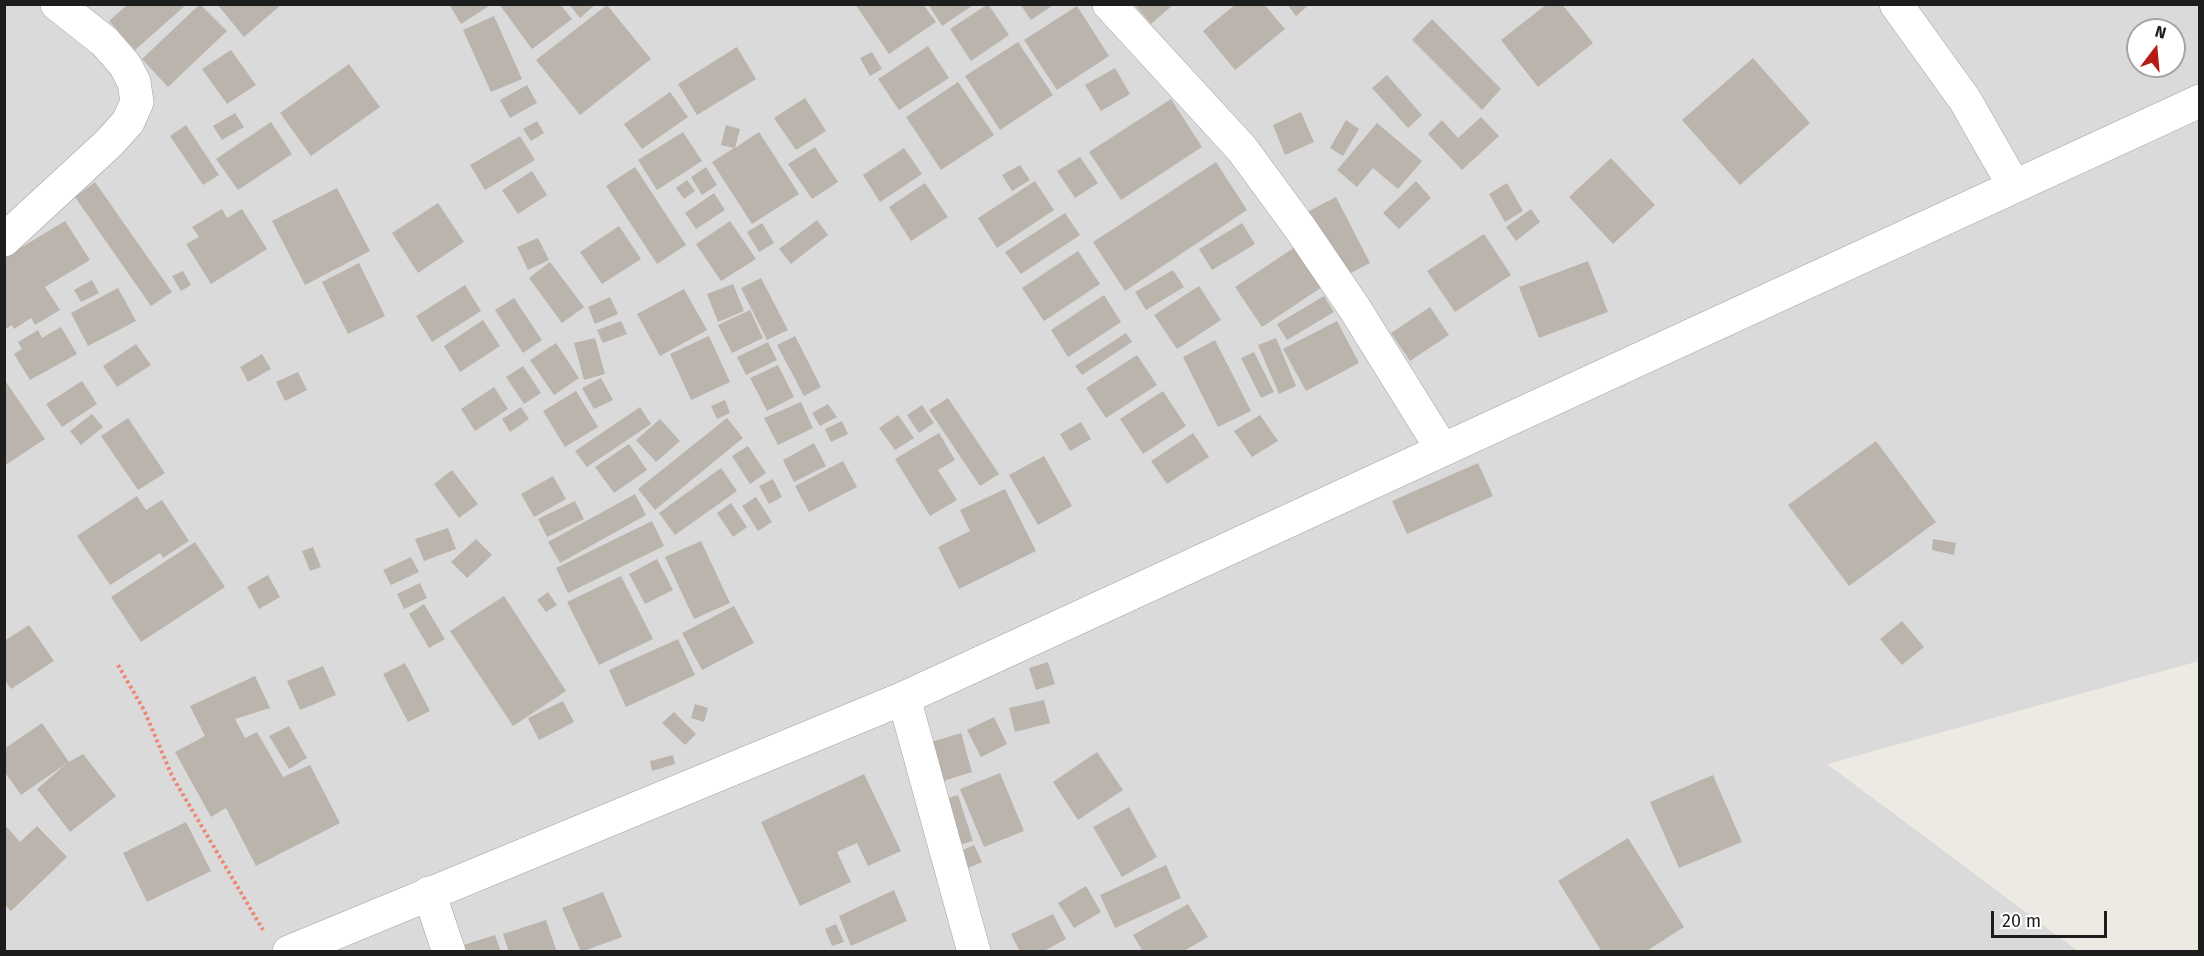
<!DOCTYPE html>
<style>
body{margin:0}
#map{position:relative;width:2204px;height:956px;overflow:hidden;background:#edeae3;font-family:"Fira Sans",sans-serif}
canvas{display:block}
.frame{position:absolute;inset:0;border:6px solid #1d1d1d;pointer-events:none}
.north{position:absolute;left:2126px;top:18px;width:60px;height:60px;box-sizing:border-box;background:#fff;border:2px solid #a5a5a5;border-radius:50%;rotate:16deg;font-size:16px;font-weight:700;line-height:24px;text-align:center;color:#1d1d1d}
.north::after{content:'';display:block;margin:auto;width:21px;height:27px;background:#b61c13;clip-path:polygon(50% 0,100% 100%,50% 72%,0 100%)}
.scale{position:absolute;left:1991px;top:911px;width:116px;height:27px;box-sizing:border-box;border:3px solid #1d1d1d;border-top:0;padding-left:8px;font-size:18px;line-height:21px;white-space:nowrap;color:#1d1d1d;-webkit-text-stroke:4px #fff;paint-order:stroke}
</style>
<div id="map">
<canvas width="2204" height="956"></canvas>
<div class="frame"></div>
<div class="north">N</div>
<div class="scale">20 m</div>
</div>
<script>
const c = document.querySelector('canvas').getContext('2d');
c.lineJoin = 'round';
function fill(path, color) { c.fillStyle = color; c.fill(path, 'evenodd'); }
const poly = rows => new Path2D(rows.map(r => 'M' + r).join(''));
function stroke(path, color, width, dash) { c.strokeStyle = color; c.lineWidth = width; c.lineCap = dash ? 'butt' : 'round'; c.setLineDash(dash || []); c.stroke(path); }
fill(poly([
 [5,5,2199,5,2199,661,1827,764,2078,951,5,952],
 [2138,30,2174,30,2174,66,2138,66]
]), '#dbdada');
fill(poly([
 [128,4,187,4,135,50,109,21],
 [200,4,227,31,168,87,142,59],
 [217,4,282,4,244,37],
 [449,4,488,4,489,6,461,24],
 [499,4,560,4,572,19,532,49],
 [569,4,596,4,580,18],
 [855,4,923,4,936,22,889,54],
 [928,4,975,4,942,26],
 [988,4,1009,35,971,61,950,29],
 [1020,4,1055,4,1031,20],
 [1134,4,1174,4,1151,24],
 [1236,4,1264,4,1285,29,1235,70,1203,31],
 [1287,4,1310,4,1296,16],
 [1547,4,1562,4,1593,43,1538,87,1501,40],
 [607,5,651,59,580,115,536,60],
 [1077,6,1109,56,1057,90,1024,40],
 [494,16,522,79,491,92,463,30],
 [1432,19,1501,89,1482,110,1412,40],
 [1018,42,1053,95,1000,130,965,76],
 [928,46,949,78,899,110,878,79],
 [737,47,756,79,697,115,678,84],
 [231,50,256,85,227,104,202,69],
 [872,52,882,69,870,76,860,58],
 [1753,58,1810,123,1740,185,1682,120],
 [349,64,380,107,311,156,280,113],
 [1115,68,1130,94,1101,111,1085,85],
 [1387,75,1422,115,1408,128,1372,88],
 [958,82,994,135,941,170,906,117],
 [527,85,537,103,510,118,500,100],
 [670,92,688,117,642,149,624,124],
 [805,98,826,131,796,150,774,118],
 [1171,99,1202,147,1121,200,1089,152],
 [1301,112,1314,142,1285,155,1273,125],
 [235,113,244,127,222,140,213,126],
 [1481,117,1499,136,1462,170,1428,134,1442,120,1458,138],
 [1346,120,1359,129,1343,156,1330,148],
 [537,121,544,133,531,141,523,129],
 [271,122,292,154,238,190,216,159],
 [1377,123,1422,161,1398,189,1373,168,1357,187,1337,170],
 [186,125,219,175,203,185,170,136],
 [726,125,740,129,735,148,759,132,799,194,752,224,712,162,734,148,721,145],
 [683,132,702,161,657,190,638,160],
 [520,136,535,160,485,190,470,165],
 [815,147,838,182,812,199,788,164],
 [904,148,922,174,880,202,863,175],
 [1080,157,1098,183,1075,198,1057,171],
 [1611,158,1655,205,1613,244,1569,197],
 [1216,162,1247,210,1125,291,1093,242],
 [1020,165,1030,180,1012,191,1002,175],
 [635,167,686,245,657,264,606,186],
 [706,167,717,185,702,195,691,177],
 [532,171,547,195,518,214,502,190],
 [687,180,695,191,684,199,676,188],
 [1035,181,1054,210,997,248,978,218],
 [1416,181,1431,198,1399,229,1383,213],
 [95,182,172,292,151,306,75,197],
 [925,183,948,217,911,241,889,207],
 [1507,183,1523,211,1505,222,1489,194],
 [337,188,370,251,305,285,272,221],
 [714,193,725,210,696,229,685,213],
 [1336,197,1370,263,1339,279,1305,213],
 [438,203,464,242,418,273,392,233],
 [222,209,227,218,242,209,267,249,211,284,186,244,199,237,192,227],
 [1531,209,1540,222,1516,241,1506,227],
 [1065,213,1080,235,1021,274,1005,252],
 [817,220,828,235,791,264,779,249],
 [65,221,90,260,45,287,60,310,35,325,31,318,14,329,12,325,4,330,4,258],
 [730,221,756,259,721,281,696,244],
 [762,223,774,243,759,252,747,232],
 [1242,223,1255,244,1212,270,1199,249],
 [619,226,641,259,602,284,580,252],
 [1484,234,1511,275,1455,312,1427,271],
 [538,238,549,260,528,270,517,247],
 [1298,245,1325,285,1262,327,1235,287],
 [1078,251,1100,284,1044,321,1022,288],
 [1588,261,1608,312,1539,338,1519,287],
 [550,262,584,307,562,323,529,278],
 [359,263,385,316,348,334,322,282],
 [1173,270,1184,287,1146,310,1135,292],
 [183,271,191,285,181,291,172,276],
 [761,278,788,330,767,340,741,288],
 [92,280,99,293,81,302,74,290],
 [733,284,744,311,718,322,707,294],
 [465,285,481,311,432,342,416,316],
 [1199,286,1221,320,1177,349,1154,315],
 [118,288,136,321,88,346,71,313],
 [684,289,707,330,660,356,637,314],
 [1104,295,1121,322,1068,357,1051,330],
 [1324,296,1334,312,1287,340,1277,324],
 [610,297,618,314,595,324,588,307],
 [514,298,542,340,523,353,495,310],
 [1430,307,1449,335,1410,361,1391,333],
 [750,310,763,338,732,353,718,325],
 [483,320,500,346,460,372,444,346],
 [621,321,627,334,603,343,597,330],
 [1337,321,1359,363,1306,391,1283,349],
 [61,327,77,354,30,380,14,354,22,349,18,342,38,330,42,338],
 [1126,333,1132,342,1082,375,1075,366],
 [709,336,730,382,691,400,670,354],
 [795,336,821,387,804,396,777,345],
 [595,338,605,374,584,380,574,343],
 [1276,338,1296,386,1279,394,1258,345],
 [1215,340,1251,411,1218,427,1183,357],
 [768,342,777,360,746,375,737,357],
 [556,343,579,378,554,395,530,360],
 [136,344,151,365,117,387,103,366],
 [1254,352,1274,392,1261,398,1241,358],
 [262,354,271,369,248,382,240,367],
 [1137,355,1157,385,1106,418,1086,388],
 [778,365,794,397,767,411,750,378],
 [523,366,541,393,524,404,506,377],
 [298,372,307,390,285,401,276,382],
 [601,378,613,400,594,409,582,388],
 [4,379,45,439,4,466],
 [82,381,97,404,62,427,46,404],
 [494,387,508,409,475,431,461,409],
 [576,391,598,427,565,447,543,411],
 [1163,391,1186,426,1143,454,1120,419],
 [948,398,999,474,980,486,929,410],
 [725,400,730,413,717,419,711,406],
 [801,402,813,428,778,445,764,418],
 [828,404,837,417,820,426,812,413],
 [922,405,934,423,919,433,907,415],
 [521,407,529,419,510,432,502,419],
 [640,407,651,424,587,467,575,451],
 [92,414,103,427,81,445,70,431],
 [898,415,914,438,895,450,879,428],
 [1260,415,1278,441,1252,457,1234,431],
 [128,418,165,473,138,490,101,436],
 [727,418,743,438,655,510,638,489],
 [660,419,680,441,656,462,636,440],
 [842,421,848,434,831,442,825,429],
 [1081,422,1091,439,1070,451,1060,434],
 [939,433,955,460,938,470,957,500,930,516,895,459],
 [1193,433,1209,457,1167,484,1151,461],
 [1876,441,1936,522,1849,586,1788,505],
 [814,443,826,466,794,482,783,460],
 [629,444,647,470,614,493,595,467],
 [748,446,766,473,750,484,732,456],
 [1044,456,1072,506,1038,525,1009,475],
 [843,461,857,487,809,512,795,486],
 [1478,463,1493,496,1407,534,1392,501],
 [721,468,737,491,675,535,659,513],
 [452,470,478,504,459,518,434,484],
 [553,476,566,499,534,517,521,494],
 [773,479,782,497,769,504,759,486],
 [1005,489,1036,551,959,589,938,547,970,531,960,510],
 [635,494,646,515,560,563,548,542],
 [137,496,146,510,162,500,189,541,163,558,160,553,110,585,77,536],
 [756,497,772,522,758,531,742,506],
 [575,501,584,519,547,537,538,519],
 [731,503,747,527,733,537,717,513],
 [652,521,664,546,568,593,556,568],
 [448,528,456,549,424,561,415,539],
 [476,539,492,555,467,578,451,562],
 [1933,539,1956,543,1954,555,1932,550],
 [701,541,730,603,694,619,665,557],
 [195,542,225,587,141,642,111,597],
 [313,547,321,567,310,571,302,551],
 [411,557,419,572,391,585,383,570],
 [657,559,673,590,645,604,629,574],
 [268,575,280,597,259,609,247,587],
 [621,576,653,639,599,665,567,602],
 [420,583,427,598,404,609,397,594],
 [548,592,557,605,546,612,537,600],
 [504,596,566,691,513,726,450,631],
 [424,604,445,639,429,648,409,614],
 [734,606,754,643,702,670,682,633],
 [1902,621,1924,647,1902,665,1880,639],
 [29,625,54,661,11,689,4,679,4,641],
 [678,639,695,675,626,707,609,670],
 [1048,662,1055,684,1036,690,1029,668],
 [405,663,430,711,408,722,383,674],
 [323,666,336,695,300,710,287,681],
 [255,676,270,708,235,719,245,738,257,732,283,777,310,765,340,823,256,866,226,808,211,817,175,752,205,736,190,706],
 [1044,700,1050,723,1015,732,1009,708],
 [563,701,574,722,539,740,528,718],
 [695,704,708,708,704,722,691,718],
 [674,712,696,734,685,745,662,723],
 [994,717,1007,744,981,757,967,730],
 [42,723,69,762,83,754,116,796,70,832,37,789,67,763,21,795,4,771,4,749],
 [289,726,307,758,289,769,269,736],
 [961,733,972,772,940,782,928,743],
 [1097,752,1123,790,1078,820,1053,782],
 [673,755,675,764,652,771,650,761],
 [1000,773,1024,831,984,847,960,789],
 [864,774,901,851,868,866,857,843,837,852,851,882,800,906,761,822],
 [1713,775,1742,842,1679,868,1650,802],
 [958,795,973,841,953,847,938,801],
 [1129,807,1157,857,1122,877,1093,827],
 [186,822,211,871,147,902,123,853],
 [37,826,67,857,11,911,4,904,4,829,7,827,20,842],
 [1628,838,1684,927,1645,952,1602,952,1558,881],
 [974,845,982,862,964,870,956,853],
 [1166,865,1181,898,1115,928,1100,895],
 [1086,886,1101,912,1074,928,1058,903],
 [894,890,907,921,851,946,839,916],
 [603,892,622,937,581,952,562,908],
 [1188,904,1208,937,1182,952,1143,952,1133,935],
 [1053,914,1066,939,1042,952,1020,952,1011,934],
 [546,920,557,952,509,952,503,934],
 [836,924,844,942,832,946,825,929],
 [495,935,501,952,467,952,464,945]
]), '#bab4ad');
const minor = poly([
 [1109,4,1242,149,1300,228,1355,309,1442,449],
 [1896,4,1965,100,2014,186],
 [4,240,109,143,128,122,137,102,134,82,125,65,105,42,57,4],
 [904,698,974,952],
 [429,893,449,952]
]);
const tertiary = poly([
 [289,952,904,698,2200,101]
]);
stroke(minor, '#a1a1a1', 34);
stroke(tertiary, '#a1a1a1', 34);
stroke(poly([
 [118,665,144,710,172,776,263,930]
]), '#ec8876', 4, [3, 3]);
stroke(minor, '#fff', 33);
stroke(tertiary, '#fff', 33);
</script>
